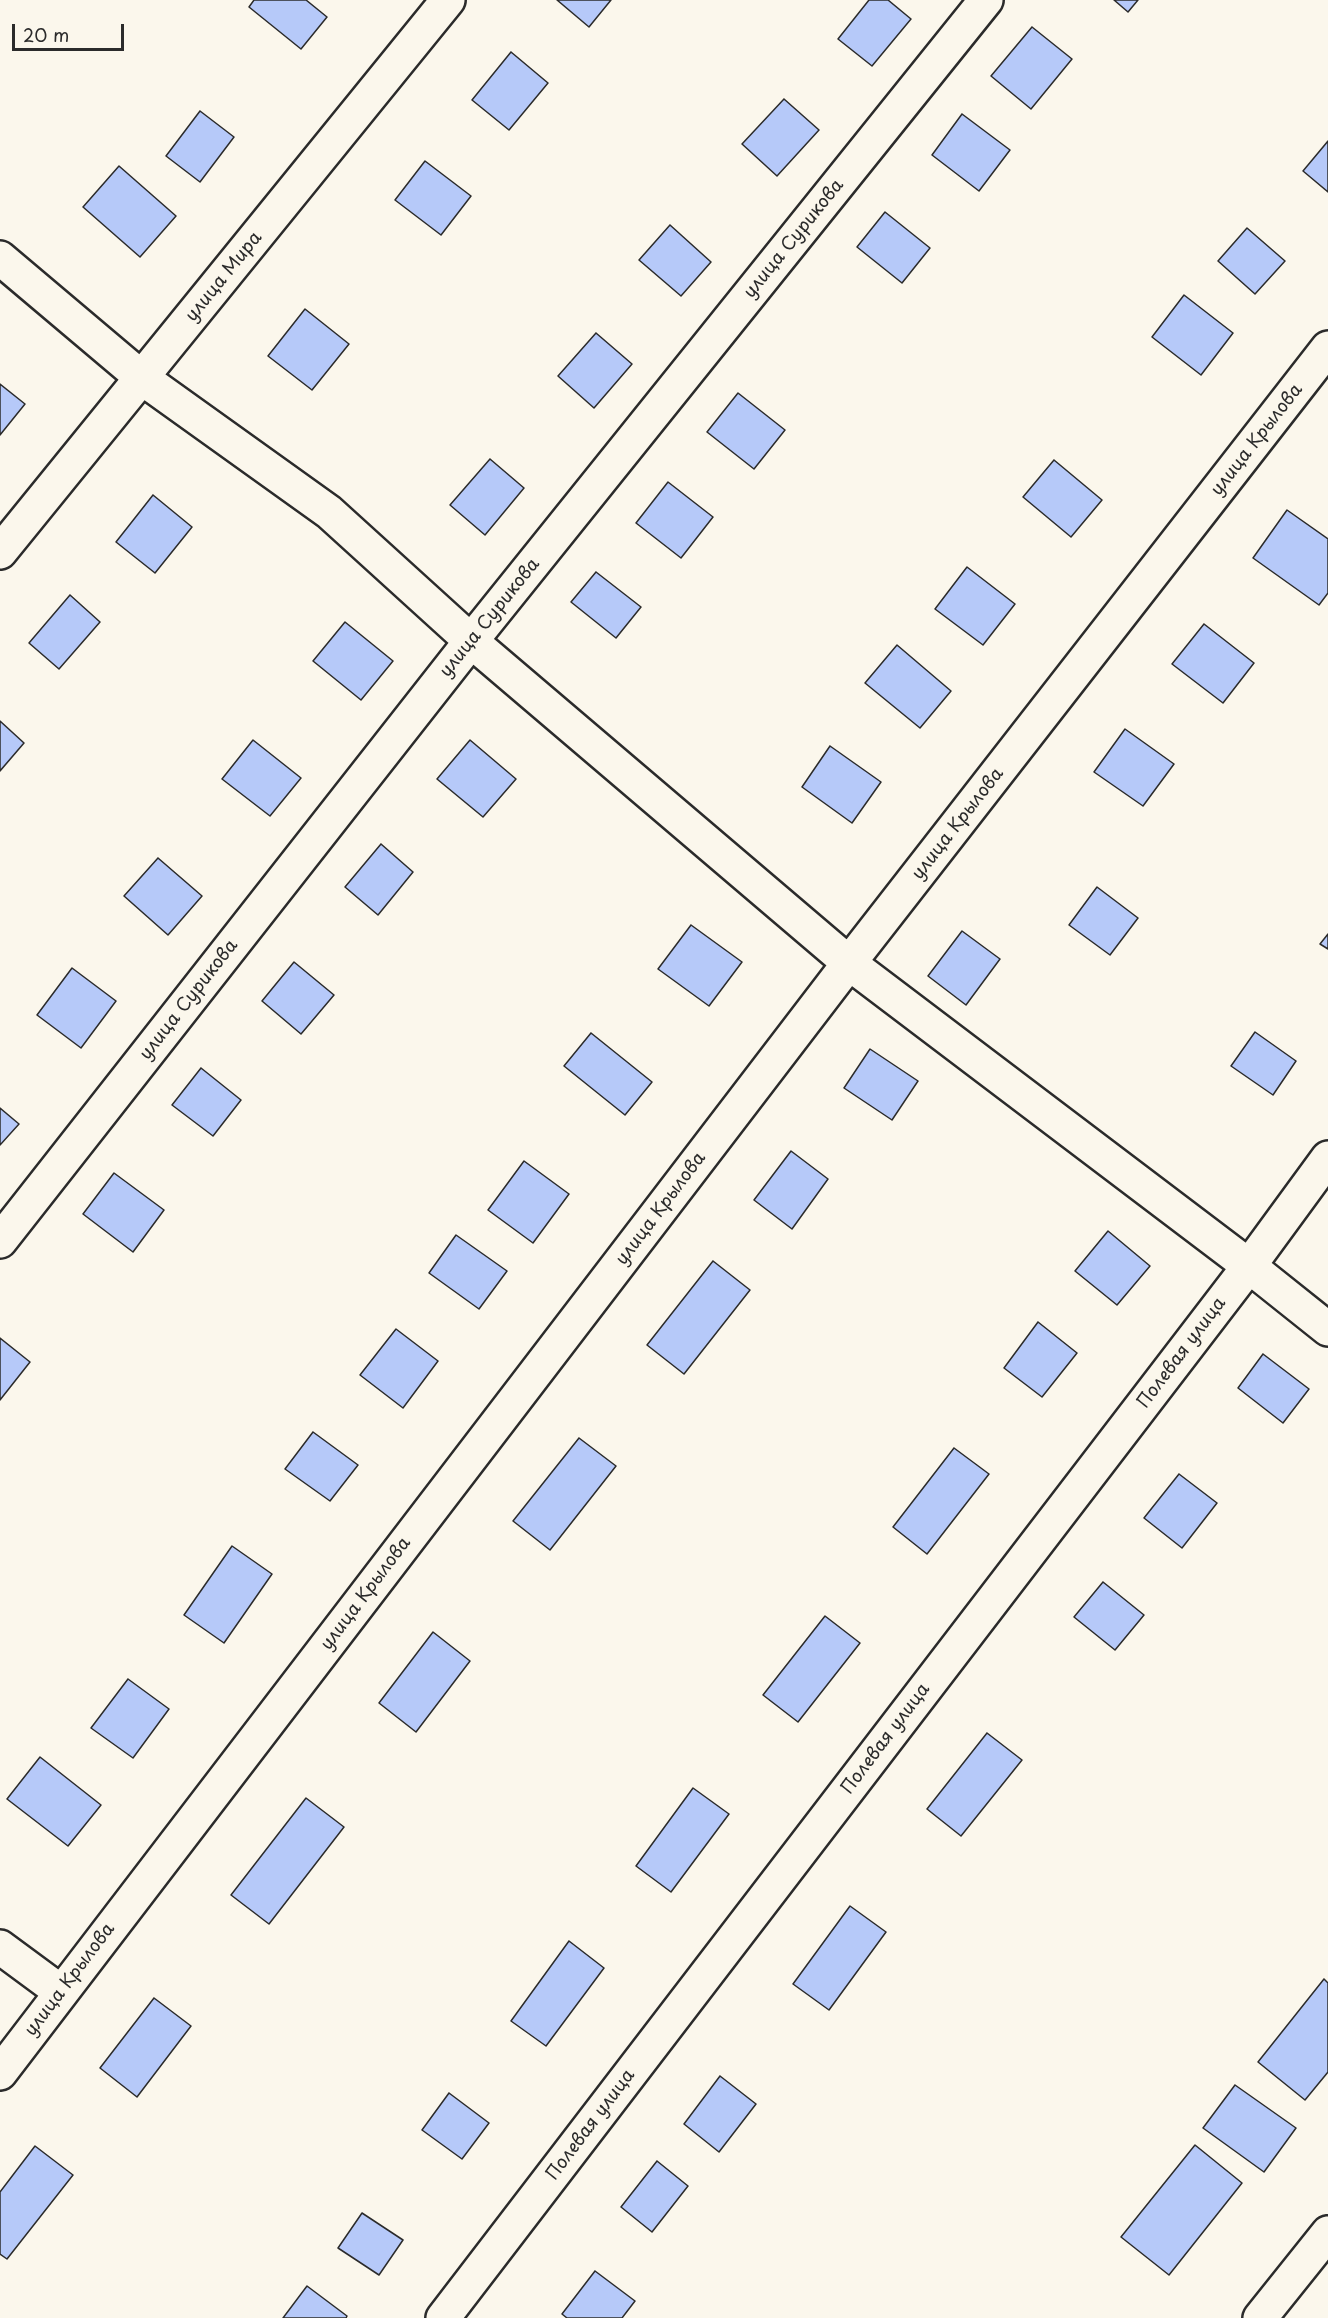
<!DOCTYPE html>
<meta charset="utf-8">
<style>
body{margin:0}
#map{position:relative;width:1328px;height:2318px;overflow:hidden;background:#fbf7ec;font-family:"Playpen Sans",sans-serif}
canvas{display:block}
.scale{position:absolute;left:12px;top:24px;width:112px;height:27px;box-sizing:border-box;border:3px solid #2b2b2b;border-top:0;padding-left:8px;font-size:18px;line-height:21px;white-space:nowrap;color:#2b2b2b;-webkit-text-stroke:4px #fbf7ec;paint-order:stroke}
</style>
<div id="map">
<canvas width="1328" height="2318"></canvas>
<div class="scale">20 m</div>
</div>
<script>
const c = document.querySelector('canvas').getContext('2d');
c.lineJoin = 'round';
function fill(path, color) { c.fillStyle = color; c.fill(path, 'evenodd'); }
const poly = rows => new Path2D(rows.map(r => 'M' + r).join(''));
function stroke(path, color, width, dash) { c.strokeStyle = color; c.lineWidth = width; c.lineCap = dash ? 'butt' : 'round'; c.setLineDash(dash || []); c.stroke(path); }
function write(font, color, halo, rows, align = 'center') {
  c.font = font + ' "Playpen Sans",sans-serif'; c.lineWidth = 4.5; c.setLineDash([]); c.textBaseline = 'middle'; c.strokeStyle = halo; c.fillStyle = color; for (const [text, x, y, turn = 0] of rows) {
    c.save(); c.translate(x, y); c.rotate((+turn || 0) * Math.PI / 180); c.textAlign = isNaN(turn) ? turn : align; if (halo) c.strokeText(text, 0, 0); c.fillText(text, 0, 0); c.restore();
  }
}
const building = poly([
 [254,0,306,0,327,17,301,49,249,7,254,0],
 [557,0,611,0,589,27,557,0],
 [869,0,888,0,911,19,872,66,838,39,869,0],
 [1114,0,1138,0,1128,12,1114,0],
 [1032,27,1072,59,1031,109,991,76,1032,27],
 [511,52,548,83,509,130,472,100,511,52],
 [784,99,819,130,777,176,742,144,784,99],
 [200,111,234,137,200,182,166,156,200,111],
 [962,114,1010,150,979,191,932,155,962,114],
 [1328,141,1328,192,1303,171,1328,141],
 [425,161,471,196,441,235,395,200,425,161],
 [119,166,176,216,140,257,83,207,119,166],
 [885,212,930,248,902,283,857,247,885,212],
 [670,225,711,262,681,296,639,260,670,225],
 [1247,228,1285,261,1255,294,1218,261,1247,228],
 [1184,295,1233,333,1201,375,1152,337,1184,295],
 [305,309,349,344,312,390,268,356,305,309],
 [596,333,632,364,594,408,558,376,596,333],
 [0,384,25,404,0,435,0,384],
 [738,393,785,430,754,469,707,432,738,393],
 [490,459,524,488,485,535,450,505,490,459],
 [1054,460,1102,500,1071,537,1023,497,1054,460],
 [668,482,713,517,681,558,636,523,668,482],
 [153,495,192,527,155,573,116,542,153,495],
 [1287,510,1328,539,1328,593,1319,605,1253,558,1287,510],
 [967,567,1015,604,983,645,935,609,967,567],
 [596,572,641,607,616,638,571,602,596,572],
 [70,595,100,622,59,669,29,643,70,595],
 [345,622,393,661,361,700,313,661,345,622],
 [1204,624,1254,663,1223,703,1172,664,1204,624],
 [897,645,951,691,920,728,865,683,897,645],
 [0,721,24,743,0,771,0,721],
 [1125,729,1174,764,1143,806,1094,772,1125,729],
 [253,740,301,778,270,816,222,779,253,740],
 [470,740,516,779,483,817,437,779,470,740],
 [830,746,881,782,852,823,802,787,830,746],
 [381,844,413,872,378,915,345,887,381,844],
 [158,858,202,896,168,935,124,896,158,858],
 [1097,887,1138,918,1110,955,1069,925,1097,887],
 [691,925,742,962,709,1006,658,969,691,925],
 [962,931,1000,959,966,1005,928,976,962,931],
 [1328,934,1328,949,1320,944,1328,934],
 [294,962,334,995,301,1034,262,1001,294,962],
 [72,968,116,1001,81,1048,37,1015,72,968],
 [1255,1032,1296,1061,1273,1095,1231,1066,1255,1032],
 [591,1033,652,1082,625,1115,564,1066,591,1033],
 [870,1049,918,1081,892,1120,844,1088,870,1049],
 [201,1068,241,1100,213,1136,172,1105,201,1068],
 [0,1108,19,1124,0,1145,0,1108],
 [791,1151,828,1179,792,1229,754,1200,791,1151],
 [524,1161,569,1194,533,1243,488,1210,524,1161],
 [114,1173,164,1210,133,1252,83,1214,114,1173],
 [1108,1231,1150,1266,1117,1305,1075,1271,1108,1231],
 [456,1235,507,1271,479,1309,429,1273,456,1235],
 [713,1261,750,1290,684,1374,647,1345,713,1261],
 [1038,1322,1077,1353,1042,1397,1004,1368,1038,1322],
 [396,1329,438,1361,403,1408,360,1375,396,1329],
 [0,1338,30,1362,0,1400,0,1338],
 [1263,1354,1309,1389,1283,1423,1238,1388,1263,1354],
 [313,1432,358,1465,330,1501,285,1469,313,1432],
 [579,1438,616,1466,550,1550,513,1521,579,1438],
 [954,1448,989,1474,927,1554,893,1527,954,1448],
 [1179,1474,1217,1503,1182,1548,1144,1518,1179,1474],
 [232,1546,272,1574,224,1643,184,1615,232,1546],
 [1103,1582,1144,1615,1115,1650,1074,1617,1103,1582],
 [825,1616,860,1643,798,1722,763,1695,825,1616],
 [433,1632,470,1661,416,1732,379,1703,433,1632],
 [128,1679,169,1709,133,1758,91,1728,128,1679],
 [987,1733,1022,1760,961,1836,927,1809,987,1733],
 [40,1757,101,1805,68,1846,7,1799,40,1757],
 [693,1788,729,1814,671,1892,636,1866,693,1788],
 [306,1798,344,1827,269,1924,231,1895,306,1798],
 [850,1906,886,1932,829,2010,793,1984,850,1906],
 [569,1941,604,1968,546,2046,511,2021,569,1941],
 [1324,1979,1328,1983,1328,2072,1305,2100,1258,2062,1324,1979],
 [154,1998,191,2026,137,2097,100,2068,154,1998],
 [720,2076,756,2104,719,2152,684,2124,720,2076],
 [1235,2085,1296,2128,1264,2172,1203,2128,1235,2085],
 [449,2093,489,2123,462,2159,422,2130,449,2093],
 [1195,2145,1242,2183,1169,2275,1121,2237,1195,2145],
 [35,2146,73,2175,7,2259,0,2254,0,2192,35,2146],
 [657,2161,688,2186,652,2232,621,2207,657,2161],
 [362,2213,403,2240,379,2275,338,2248,362,2213],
 [595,2271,635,2301,622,2318,567,2318,562,2314,595,2271],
 [307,2286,347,2316,346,2318,283,2318,307,2286]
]);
fill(building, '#b6c9f9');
stroke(building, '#2b2b2b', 1.5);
const minor = poly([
 [0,258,142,378,329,512,471,641,849,963,1249,1266,1328,1329],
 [0,552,448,0],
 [0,1241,471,641,986,0],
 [0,1947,61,1992],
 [0,2073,849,963,1328,348],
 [443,2318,1249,1266,1328,1158],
 [1260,2318,1328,2233]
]);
stroke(minor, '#2b2b2b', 38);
stroke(minor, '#fbf7ec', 33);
write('18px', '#2b2b2b', '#fbf7ec', [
 ["улица Сурикова",794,239,-51],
 ["улица Мира",224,277,-51],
 ["улица Крылова",1257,440,-52],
 ["улица Сурикова",490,618,-51],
 ["улица Крылова",958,824,-52],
 ["улица Сурикова",189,1000,-52],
 ["улица Крылова",661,1209,-53],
 ["Полевая улица",1182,1353,-53],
 ["улица Крылова",366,1594,-53],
 ["Полевая улица",886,1739,-53],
 ["улица Крылова",70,1980,-53],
 ["Полевая улица",591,2125,-53]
]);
</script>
